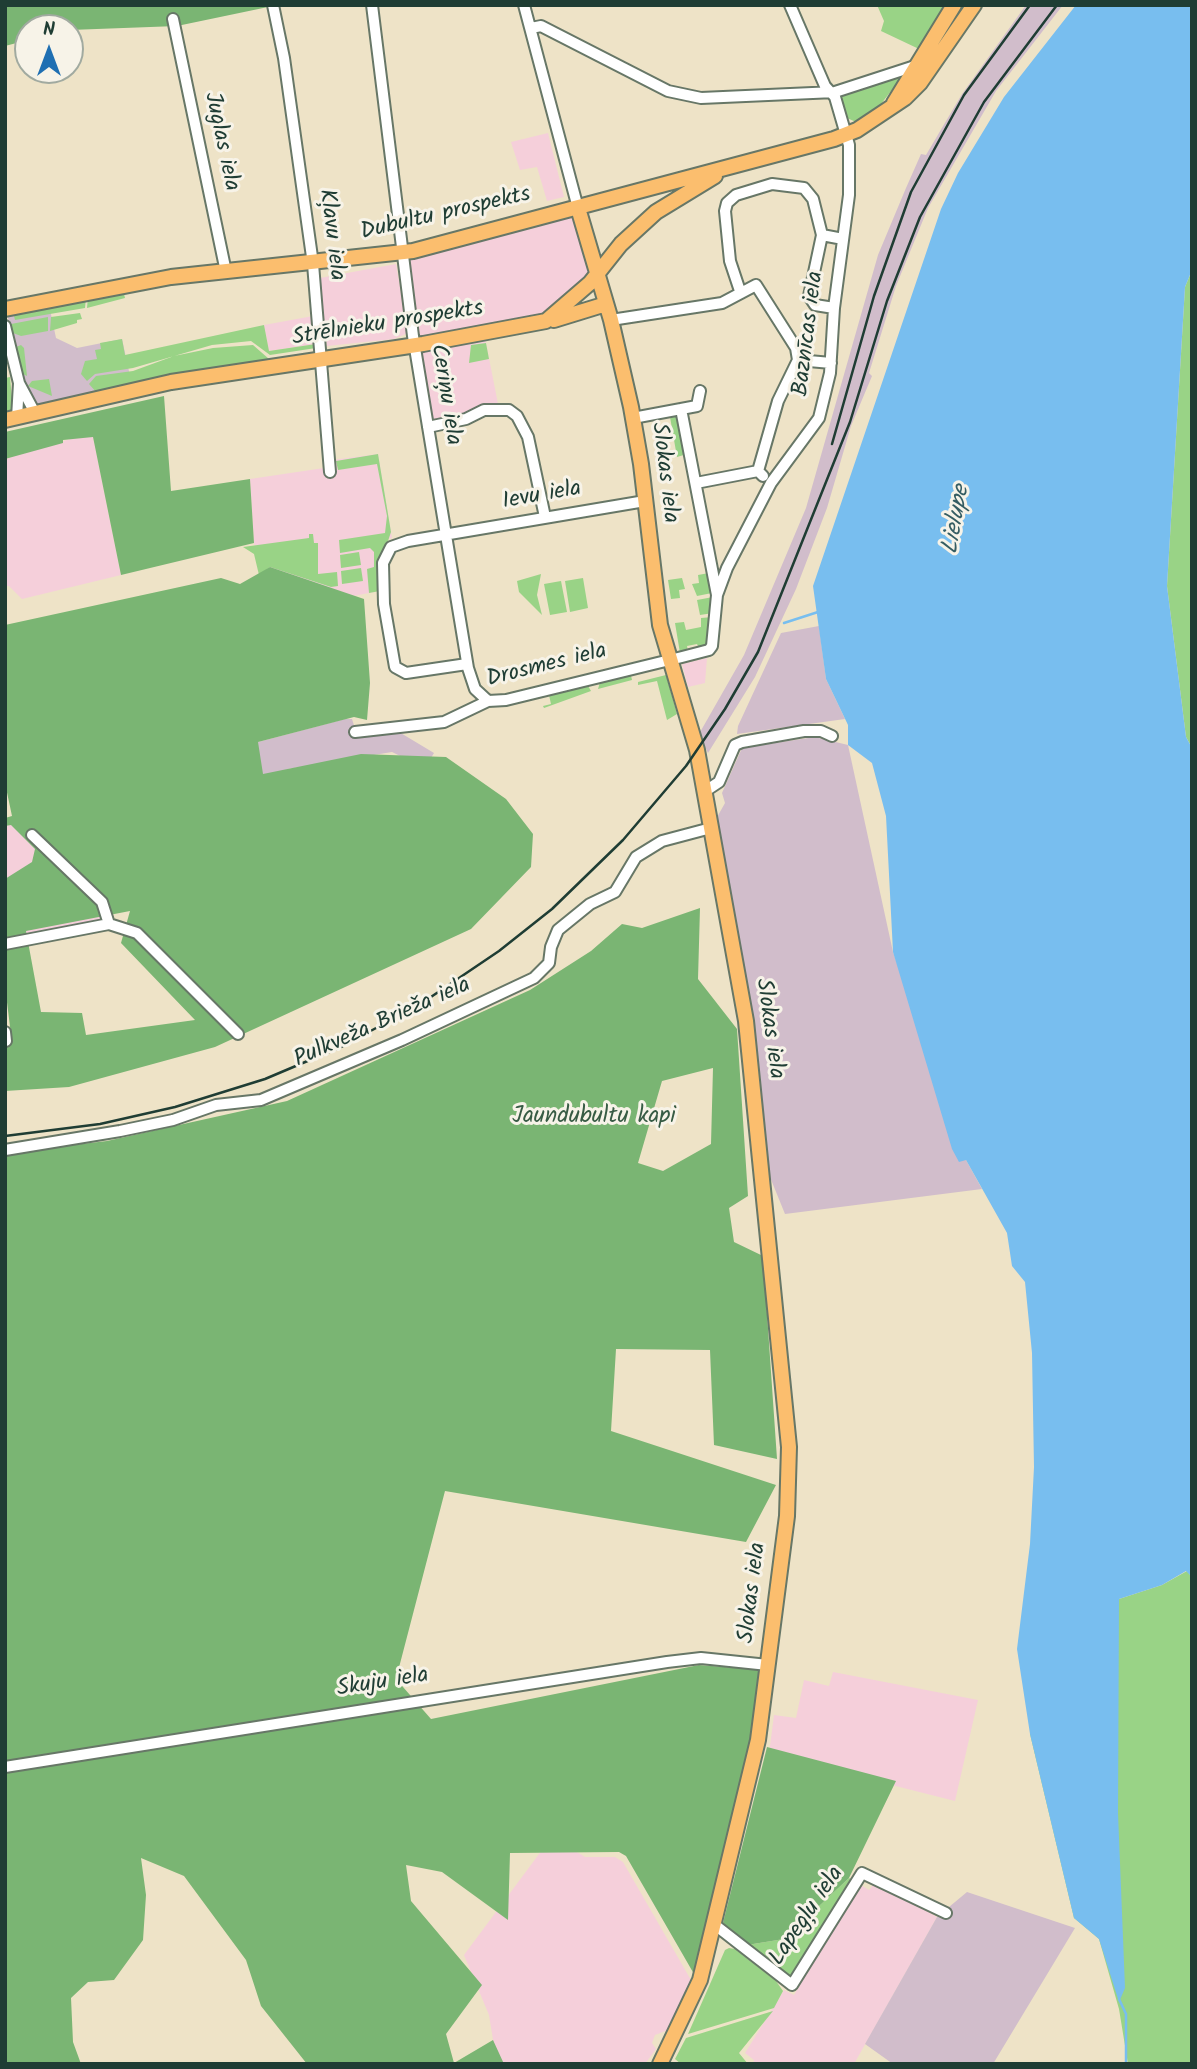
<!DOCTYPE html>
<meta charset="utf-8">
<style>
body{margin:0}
#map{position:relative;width:1197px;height:2069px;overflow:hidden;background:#eee3c7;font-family:Kalam,sans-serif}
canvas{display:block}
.frame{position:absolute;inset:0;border:7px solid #1f3d34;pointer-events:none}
.north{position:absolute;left:14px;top:14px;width:70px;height:70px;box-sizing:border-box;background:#f7f3e8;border:2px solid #a1aaa0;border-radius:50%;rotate:0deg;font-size:19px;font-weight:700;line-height:28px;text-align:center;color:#1f3d34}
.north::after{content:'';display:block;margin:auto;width:24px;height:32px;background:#1f6fb2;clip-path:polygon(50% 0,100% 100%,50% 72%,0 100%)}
</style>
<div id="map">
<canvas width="1197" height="2069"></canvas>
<div class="frame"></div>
<div class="north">N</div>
</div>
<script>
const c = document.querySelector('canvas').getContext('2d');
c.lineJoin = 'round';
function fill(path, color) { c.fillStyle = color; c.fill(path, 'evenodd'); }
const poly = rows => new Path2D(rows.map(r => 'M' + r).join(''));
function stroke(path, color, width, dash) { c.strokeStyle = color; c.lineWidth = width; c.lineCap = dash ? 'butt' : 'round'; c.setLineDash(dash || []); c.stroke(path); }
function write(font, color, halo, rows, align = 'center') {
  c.font = font + ' Kalam,sans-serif'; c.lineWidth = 6; c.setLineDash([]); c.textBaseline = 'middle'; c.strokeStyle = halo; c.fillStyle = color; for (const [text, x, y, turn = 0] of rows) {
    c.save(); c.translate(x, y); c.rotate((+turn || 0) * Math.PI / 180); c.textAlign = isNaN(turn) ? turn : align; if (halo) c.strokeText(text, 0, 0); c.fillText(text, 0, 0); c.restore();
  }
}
fill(poly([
 [548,133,564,197,547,201,537,167,520,170,511,142],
 [574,214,590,275,542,316,420,340,416,333,408,259],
 [396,264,408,333,394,339,327,346,320,278],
 [313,316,316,344,269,351,264,325],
 [485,338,499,409,431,422,420,350],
 [77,437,93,437,121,575,22,599,9,586,5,586,5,459],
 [378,454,392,538,388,539,380,565,380,591,266,612,254,543,250,479,324,468,324,461],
 [707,658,705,683,688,687,682,664],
 [5,818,105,919,5,938],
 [833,1672,978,1700,955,1801,769,1754,774,1715,796,1718,804,1680,829,1686],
 [542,1850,577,1852,585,1857,615,1857,623,1862,691,1980,668,2030,655,2035,652,2043,656,2049,645,2064,497,2064,489,2015,464,1955],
 [859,1884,869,1890,873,1885,882,1890,886,1888,937,1917,854,2064,753,2064,754,2060,745,2053,784,1990,794,1995]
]), '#f5cfda');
fill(poly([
 [1026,5,1063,5,996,91,928,208,896,286,869,373,872,376,851,426,827,508,796,589,755,677,708,753,699,734,744,655,806,508,878,255,906,188,921,154,926,155,962,94],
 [49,305,56,338,77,348,122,339,132,385,37,407,20,373,7,313],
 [819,626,826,679,845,719,737,734,738,726,781,633],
 [345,719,352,719,357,735,399,732,434,753,425,768,392,752,288,769,245,799,258,742],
 [815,737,848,745,893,952,966,1160,982,1189,785,1214,759,1150,711,828,725,803,722,793,742,748],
 [967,1892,1075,1928,993,2064,893,2064,865,2044,937,1917]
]), '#d1bdcb');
fill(poly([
 [877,5,950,5,919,49,881,31,884,21],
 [904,74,878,108,856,122,847,118,840,96],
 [1192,270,1192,748,1186,737,1167,586,1185,287],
 [123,290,125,298,87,308,88,297],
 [86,297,85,308,15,320,13,312],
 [80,313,82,319,77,320,77,323,50,331,51,317],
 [48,317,48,331,21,336,13,333,11,324],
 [264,325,269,351,316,344,316,348,270,355,251,341,212,345,133,368,95,374,87,381,81,374,85,361,97,359,95,350,101,349,100,343,122,339,125,355],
 [486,343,489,359,469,363,471,345],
 [21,345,24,348,27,376,21,373,16,347],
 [253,345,269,359,315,353,313,356,97,393,89,384,96,376,133,371,174,356,213,348],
 [10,377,13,410,5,417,5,378],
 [49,379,52,396,28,386,32,381],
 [675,415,678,417,687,454,677,457,670,417],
 [378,454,391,532,380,565,380,591,369,593,367,569,374,567,374,552,370,548,340,553,339,540,385,533,387,516,377,464,338,470,336,461],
 [309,534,313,534,314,543,318,543,318,574,337,572,338,586,331,587,270,567,259,575,254,554,243,547,309,538],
 [359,552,361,565,341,568,340,555],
 [361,568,363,581,342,584,341,571],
 [709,573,712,593,697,596,692,584,699,583,698,575],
 [541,574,537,595,542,615,519,592,517,581],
 [583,578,588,608,570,612,565,581],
 [682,578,685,589,679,590,680,598,671,599,668,580],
 [561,581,567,612,550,615,544,584],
 [713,597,713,613,700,615,697,600],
 [713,617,708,644,699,648,697,644,687,646,688,651,680,653,675,623,684,622,686,630,701,627,701,618],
 [630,671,632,680,598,689,601,679],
 [666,675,677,714,667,720,657,681,638,685,638,682],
 [587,684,591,691,544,708,543,706,551,704,549,695,553,691],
 [1187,1571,1192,1577,1192,2064,1128,2064,1119,2009,1099,1939,1074,1918,1030,1734,1119,1599,1162,1585],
 [849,1878,853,1880,790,1978,747,1945,784,1939],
 [729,1948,735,1949,776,1981,783,1991,774,2008,688,2034,725,1950],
 [773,2011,739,2053,748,2064,681,2064,675,2059,686,2038]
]), '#99d386');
fill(poly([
 [5,5,268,5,268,7,177,26,70,30,28,28,28,40,5,46],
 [164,396,171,491,250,479,254,543,121,575,93,437,63,440,63,443,5,459,5,432],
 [270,567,364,599,370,683,367,720,354,717,258,742,263,774,361,754,446,757,506,799,533,834,531,867,471,929,215,1047,69,1087,5,1091,5,1044,12,1043,5,986,5,879,32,862,35,849,11,825,5,826,5,818,12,816,5,783,5,625,221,578,240,584],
 [130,911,121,943,195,1020,86,1035,82,1013,41,1012,26,931],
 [700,908,698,979,737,1029,748,1196,729,1208,734,1242,763,1256,777,1459,714,1445,710,1350,616,1349,611,1431,776,1485,746,1542,445,1491,396,1679,431,1719,699,1665,763,1670,760,1728,694,1974,626,1856,619,1852,510,1853,508,1920,442,1872,406,1865,411,1901,482,1985,446,2034,454,2063,493,2040,504,2064,307,2064,261,2006,246,1960,184,1876,141,1858,146,1895,143,1940,114,1980,88,1982,71,1998,73,2042,81,2064,5,2064,5,1153,107,1141,287,1101,530,990,591,951,622,924,642,928],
 [713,1068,711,1144,663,1171,638,1163,662,1081],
 [767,1747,896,1781,849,1878,784,1939,747,1945,722,1927]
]), '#7ab573');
fill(poly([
 [1076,5,1192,5,1192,270,1185,287,1167,586,1186,737,1192,748,1192,1577,1186,1571,1162,1585,1119,1599,1118,1813,1125,1988,1119,2002,1099,1939,1074,1918,1030,1734,1017,1649,1030,1544,1034,1467,1032,1353,1025,1282,1012,1266,1007,1233,966,1160,959,1162,952,1149,893,952,886,816,872,763,848,745,848,725,826,679,813,586,941,209,958,173,1004,97]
]), '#78beef');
stroke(poly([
 [784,623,818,612],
 [1119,1999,1126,2014,1126,2064]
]), '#78beef', 2.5);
const minor = poly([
 [273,5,284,58,313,264,330,472],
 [372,5,413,336,468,668,475,689,488,701],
 [524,5,578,208],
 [173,19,226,272],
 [531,28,541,26,668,91,701,98,835,92,915,66],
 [822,235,809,296,815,305,834,308],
 [740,291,730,261,725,211,727,203,736,195,772,184,804,188,813,199,822,235,843,239],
 [611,320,722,303,756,285,796,348,798,360,778,401,758,471],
 [5,326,19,383,35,413],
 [798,360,831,363],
 [681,409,717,595],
 [17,418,19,383],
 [633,418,697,406,700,391],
 [428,427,466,419,484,410,509,410,517,416,528,437,545,517],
 [696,483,758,471,763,476],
 [467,664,406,673,395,667,384,604,383,563,391,547,408,541,645,501],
 [355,732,444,722,488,701,506,700,682,657,709,650,712,646,717,595,727,568,771,483,819,418,830,373,834,308,849,195,849,145,835,97,825,86,790,5],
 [704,792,719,782,735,745,742,742,804,731,821,731,832,736],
 [32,835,102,902,109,924,137,933,238,1034],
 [5,944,109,924],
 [5,1032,6,1041],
 [5,1150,120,1131,173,1120,216,1105,261,1100,402,1040,534,978,549,963,551,947,558,930,590,904,615,892,636,857,662,841,711,828],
 [5,1767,667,1662,701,1658,768,1665],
 [715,1925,792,1985,862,1873,946,1913]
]);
const major = poly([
 [894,103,954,5],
 [578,208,611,320,631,407,641,464,660,625,697,750,746,1021,789,1447,787,1516,758,1740,700,1980,660,2064],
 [5,309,171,277,413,251,834,139,857,130,905,98,920,83,974,5],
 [554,320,606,304],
 [5,420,171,382,423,344,546,321,590,283,621,244,656,212,715,176]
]);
stroke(minor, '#677767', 14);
stroke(major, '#677767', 18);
stroke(minor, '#fff', 10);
stroke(major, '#fbbe6e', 14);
stroke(poly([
 [832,444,874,296,911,192,964,95,1030,5],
 [5,1136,100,1124,175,1107,265,1079,343,1046,422,1003,499,951,552,909,623,840,686,766,725,709,758,652,850,422,887,301,920,217,984,102,1057,5]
]), '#1f3d34', 2.5);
write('23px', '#1f3d34', '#f7f3e8', [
 ["Juglas iela",220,142,78],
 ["Dubultu prospekts",446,215,-13],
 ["Kļavu iela",330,235,83],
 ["Strēlnieku prospekts",388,325,-9],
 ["Baznīcas iela",810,334,-83],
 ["Ceriņu iela",444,395,81],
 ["Slokas iela",663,473,83],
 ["Ievu iela",542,497,-10],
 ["Drosmes iela",547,667,-14],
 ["Pulkveža Brieža iela",383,1024,-24],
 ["Slokas iela",768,1029,82],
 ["Slokas iela",754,1593,-83],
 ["Skuju iela",383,1684,-9],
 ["Lapegļu iela",808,1917,-56]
]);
write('23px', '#375b44', '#f7f3e8', [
 ["Jaundubultu kapi",594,1118]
]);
write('italic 24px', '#355d63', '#f7f3e8', [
 ["Lielupe",958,520,-80]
]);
</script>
